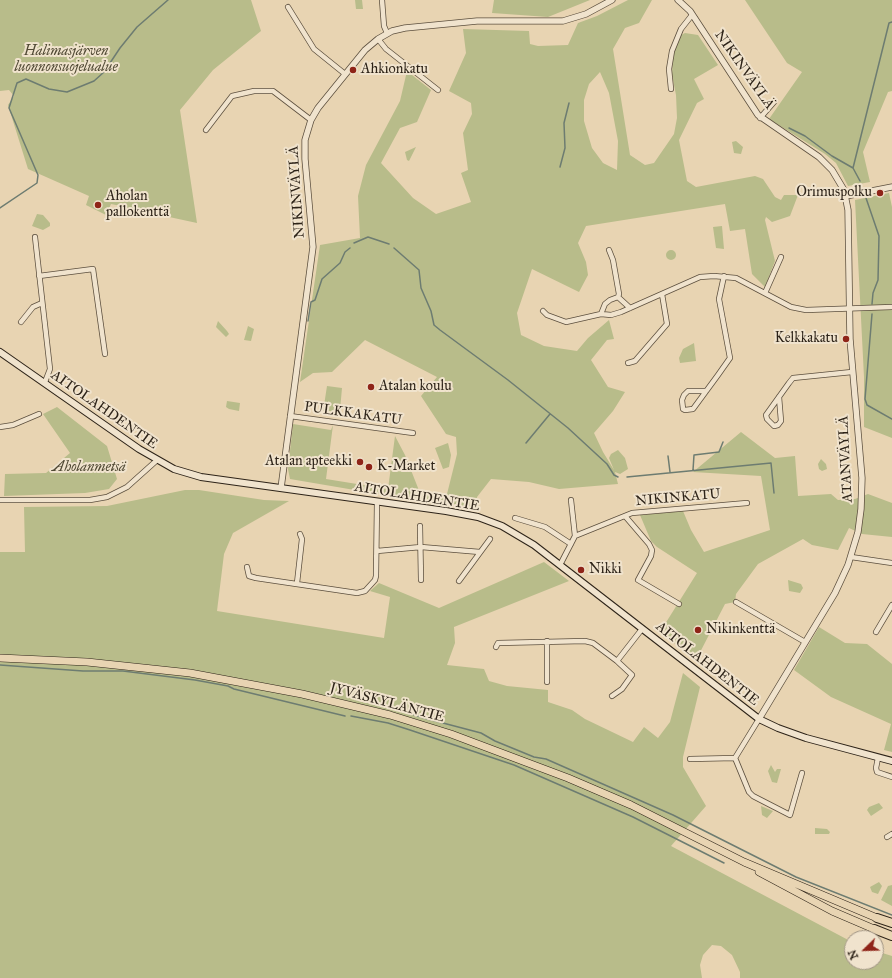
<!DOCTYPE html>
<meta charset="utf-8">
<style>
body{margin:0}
#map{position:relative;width:892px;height:978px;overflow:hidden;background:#e8d4b2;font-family:"IM FELL Great Primer",serif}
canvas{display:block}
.north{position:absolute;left:844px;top:930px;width:40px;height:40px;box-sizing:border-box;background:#f0e3cd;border:1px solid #a29685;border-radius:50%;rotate:247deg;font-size:11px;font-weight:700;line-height:16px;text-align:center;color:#2d2318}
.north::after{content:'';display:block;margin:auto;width:14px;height:18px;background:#8f2418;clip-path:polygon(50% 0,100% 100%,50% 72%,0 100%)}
</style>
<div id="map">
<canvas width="892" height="978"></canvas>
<div class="north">N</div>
</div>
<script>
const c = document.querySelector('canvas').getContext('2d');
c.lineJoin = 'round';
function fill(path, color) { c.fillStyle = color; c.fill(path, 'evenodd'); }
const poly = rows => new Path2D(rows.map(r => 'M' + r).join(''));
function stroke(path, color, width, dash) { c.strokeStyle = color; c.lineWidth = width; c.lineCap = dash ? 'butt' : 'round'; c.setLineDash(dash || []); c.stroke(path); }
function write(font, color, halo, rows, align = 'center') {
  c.font = font + ' "IM FELL Great Primer",serif'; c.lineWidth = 4; c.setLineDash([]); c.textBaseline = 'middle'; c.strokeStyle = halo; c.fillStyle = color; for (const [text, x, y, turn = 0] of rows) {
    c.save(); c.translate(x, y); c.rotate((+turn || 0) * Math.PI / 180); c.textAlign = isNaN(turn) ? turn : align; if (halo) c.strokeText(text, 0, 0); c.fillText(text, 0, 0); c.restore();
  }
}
fill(poly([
 [0,0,251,0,261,31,213,70,180,110,197,223,146,212,147,218,121,206,111,204,106,215,86,205,89,196,28,169,8,105,14,96,9,90,0,91],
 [355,0,362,0,363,9,356,9],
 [494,0,590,0,548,17,492,13],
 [628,0,652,0,639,23,625,28,613,49,630,155,645,165,654,163,674,134,677,118,676,95,672,75,673,51,679,36,685,33,698,35,718,65,694,79,704,99,697,103,679,140,687,181,696,187,755,176,763,179,775,197,781,200,784,195,798,195,790,216,772,222,766,217,765,220,775,261,765,287,752,274,745,229,730,231,725,204,586,226,578,243,586,262,588,275,579,292,532,269,517,313,521,335,544,346,577,351,588,338,609,320,614,339,607,340,591,360,608,387,625,392,613,411,594,433,603,452,614,470,609,458,611,454,618,450,625,458,628,469,620,474,615,472,618,484,559,489,529,482,491,479,477,497,475,508,426,499,384,495,290,479,288,469,293,424,331,430,333,425,326,479,388,489,395,436,405,455,420,493,447,494,457,454,456,437,446,434,421,396,437,377,365,340,332,372,313,373,300,382,320,245,360,238,358,196,366,165,400,101,407,71,431,90,417,122,400,128,381,163,413,198,436,214,471,202,461,173,468,170,463,133,472,114,471,103,449,91,466,53,463,29,529,31,530,44,538,46,568,45,578,23,597,16],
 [600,72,609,93,618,141,617,170,603,163,592,148,584,121,584,100,589,84],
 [745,0,892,0,892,91,888,92,863,152,870,182,848,186,836,163,825,154,769,119,802,72,787,63],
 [736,141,743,147,741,154,734,153,732,142],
 [416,147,409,161,407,160,405,152],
 [889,193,892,207,892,438,864,427,864,377,855,200],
 [37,214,43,215,50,223,50,226,43,230,32,226],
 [722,226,724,249,716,248,713,227],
 '666 255a5 5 0 1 1 10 0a5 5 0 1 1-10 0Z',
 [218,321,227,331,229,334,226,337,216,327],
 [248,326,254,329,251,341,244,340],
 [694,343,696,361,680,363,679,358,683,349],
 [327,386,342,388,340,410,323,412],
 [227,401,240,403,239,411,229,409,226,407],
 [57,407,107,446,117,479,109,489,85,493,4,496,5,474,46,473,70,453,43,414],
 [741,432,775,458,795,456,798,496,831,494,838,500,855,499,868,494,892,503,892,537,862,534,849,528,838,550,812,545,803,539,758,564,736,594,735,602,725,604,696,660,660,632,697,573,657,547,651,541,640,515,683,511,691,530,704,552,770,530,761,476,693,472],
 [448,443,451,455,449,467,443,469,435,448],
 [821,459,826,464,827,469,822,471,819,469,818,464],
 [185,490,199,490,264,500,289,501,233,533,224,554,217,611,384,638,390,597,370,591,379,583,439,608,544,562,569,581,454,627,455,643,447,665,484,669,489,681,507,686,548,690,548,702,572,710,585,719,633,742,644,727,658,738,670,722,683,673,700,687,683,757,683,767,706,806,671,846,852,942,852,962,876,962,876,951,892,956,892,978,740,978,740,972,732,955,721,946,712,945,703,955,700,965,702,978,0,978,0,552,25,552,24,507,107,506],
 [788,580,801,584,803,588,800,593,789,591],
 [819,627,845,643,867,644,892,664,892,752,884,750,891,724,831,697,794,670],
 [771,765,775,772,777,769,781,769,777,783,772,782,768,771],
 [879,803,883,808,871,816,867,810,869,807],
 [761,806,773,811,767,818,762,815],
 [815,828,827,829,830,832,829,834,815,834],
 [879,882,882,886,878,894,872,892,870,887],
 [892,885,892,906,881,900,888,886]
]), '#b8bc8a');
stroke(poly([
 [789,128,805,136,832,156,853,168,860,181],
 [560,167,565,148,564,123,569,103],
 [853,168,889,23,892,22],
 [866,198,879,236,878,280,873,293,872,304],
 [0,208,37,183,38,175,9,108,17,83,26,79,49,89,67,92,94,81,104,72,120,48,137,27,168,0],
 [354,243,368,237,389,244],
 [394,248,419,270,421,288,431,311,434,325,440,330,508,380,568,428,607,464,614,475,618,477],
 [872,314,865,399,867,405,892,419],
 [308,321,311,302,315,300,322,279,340,263,345,252,350,248],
 [526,443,550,414],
 [668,456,670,472],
 [693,470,694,455,719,452,723,442],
 [627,477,771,463,774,493],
 [0,665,83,671,123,671,195,680,228,686,234,689,345,716],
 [357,696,424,718,481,733,495,741,534,757,546,759,673,815,796,877,892,915],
 [351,716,388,723,410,730,514,765,633,817,724,863]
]), '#6d7c71', 1.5);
const minor = poly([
 [382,0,384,26,387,33],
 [288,7,314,49,345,74],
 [378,39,386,49,438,90],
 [671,89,669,69,672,51,681,29,692,15],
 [760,118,774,102],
 [206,130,232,96,254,91,273,91,311,120],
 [35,237,50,369,45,382],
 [39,276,93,269,105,354],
 [765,293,781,257],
 [618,297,630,308],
 [543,311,547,315,566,322,601,314,611,315,621,312,700,277,714,276,736,278,791,307,806,310,892,307],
 [601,314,605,304,610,300,618,297,619,294,613,260,609,250],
 [21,322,33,307,42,303],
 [628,363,635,361,667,324,662,294],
 [706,391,688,391,684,395,682,400,683,409,685,410,693,409,718,375,730,358,719,299,724,276],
 [779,397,781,421,778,425,774,426,767,419,766,415,789,383,793,378,852,372],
 [290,416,413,433],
 [0,427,13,425,39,414],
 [0,500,90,500,107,497,127,487,156,461],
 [571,500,575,536],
 [625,516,649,544,652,550,651,556,638,580,679,604],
 [515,518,545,527,571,544],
 [420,526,421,580],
 [377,551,421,547,480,552],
 [851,557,892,563],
 [560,565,575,536,632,513,747,503],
 [247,567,249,576,256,578,357,593,365,591,375,580,376,576,377,502],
 [459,581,490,539],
 [297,583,302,539,300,534],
 [736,602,805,642],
 [876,632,892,605],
 [547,641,547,682],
 [496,647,498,643,585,641,593,643,617,661,642,629],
 [612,696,622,689,632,675,617,661],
 [759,719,735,758,749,792,753,796,790,815,802,773],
 [878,758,876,768,877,772,892,777],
 [690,759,735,758],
 [887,837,892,834]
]);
const tertiary = poly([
 [678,0,690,11,758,115,819,157,832,170,844,190,848,210,850,339,862,478,861,509,858,532,848,565,835,593,759,719],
 [846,196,892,187],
 [281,488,313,247,305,159,305,140,311,120,318,108,365,50,378,39,392,31,405,28,477,21,563,21,586,14,612,0]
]);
const secondary = poly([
 [0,352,139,449,174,469,201,477,446,511,478,517,502,526,534,545,759,719,778,728,806,738,892,761]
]);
const trunk = poly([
 [0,658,87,662,190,673,302,694,390,715,451,734,568,778,631,805,744,862,877,918],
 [759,872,832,911,874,929]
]);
const motorway = poly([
 [877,918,892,923],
 [874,929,892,936]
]);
stroke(minor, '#5c4f3e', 6);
stroke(tertiary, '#5c4f3e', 7);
stroke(secondary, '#2d2318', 8);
stroke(trunk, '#2d2318', 8);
stroke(motorway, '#2d2318', 10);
stroke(minor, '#f0e3cd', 4.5);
stroke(tertiary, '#f0e3cd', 5.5);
stroke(secondary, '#f0e3cd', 6);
stroke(trunk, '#e8d4b2', 7);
stroke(motorway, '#e8d4b2', 8);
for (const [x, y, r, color] of [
 [353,70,4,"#8f2418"],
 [880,193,4,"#8f2418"],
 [98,205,4,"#8f2418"],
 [846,339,4,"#8f2418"],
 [371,387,4,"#8f2418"],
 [360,462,4,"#8f2418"],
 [369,467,4,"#8f2418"],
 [581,570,4,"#8f2418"],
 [698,630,4,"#8f2418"]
]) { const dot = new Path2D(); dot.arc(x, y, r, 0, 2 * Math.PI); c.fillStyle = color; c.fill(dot); stroke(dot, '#f0e3cd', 1.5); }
write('italic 14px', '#504934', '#f0e3cd', [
 ["Halimasjärven",66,52],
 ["luonnonsuojelualue",66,68],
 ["Aholanmetsä",89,468]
]);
write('14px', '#2d2318', '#f0e3cd', [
 ["Ahkionkatu",361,70],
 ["Orimuspolku",872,193,"right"],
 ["Aholan",106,197],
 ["pallokenttä",106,213],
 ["Kelkkakatu",838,339,"right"],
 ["Atalan koulu",379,387],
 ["Atalan apteekki",352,462,"right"],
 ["K-Market",377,467],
 ["Nikki",589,570],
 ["Nikinkenttä",706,630]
], 'left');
write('14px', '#2d2318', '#f0e3cd', [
 ["NIKINVÄYLÄ",744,70,55],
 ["NIKINVÄYLÄ",297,192,-94],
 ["AITOLAHDENTIE",104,410,35],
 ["PULKKAKATU",353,414,8],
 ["ATANVÄYLÄ",846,459,-93],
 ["AITOLAHDENTIE",417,497,9],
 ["NIKINKATU",678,498,-5],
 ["AITOLAHDENTIE",707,664,38],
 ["JYVÄSKYLÄNTIE",387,703,15]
]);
</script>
